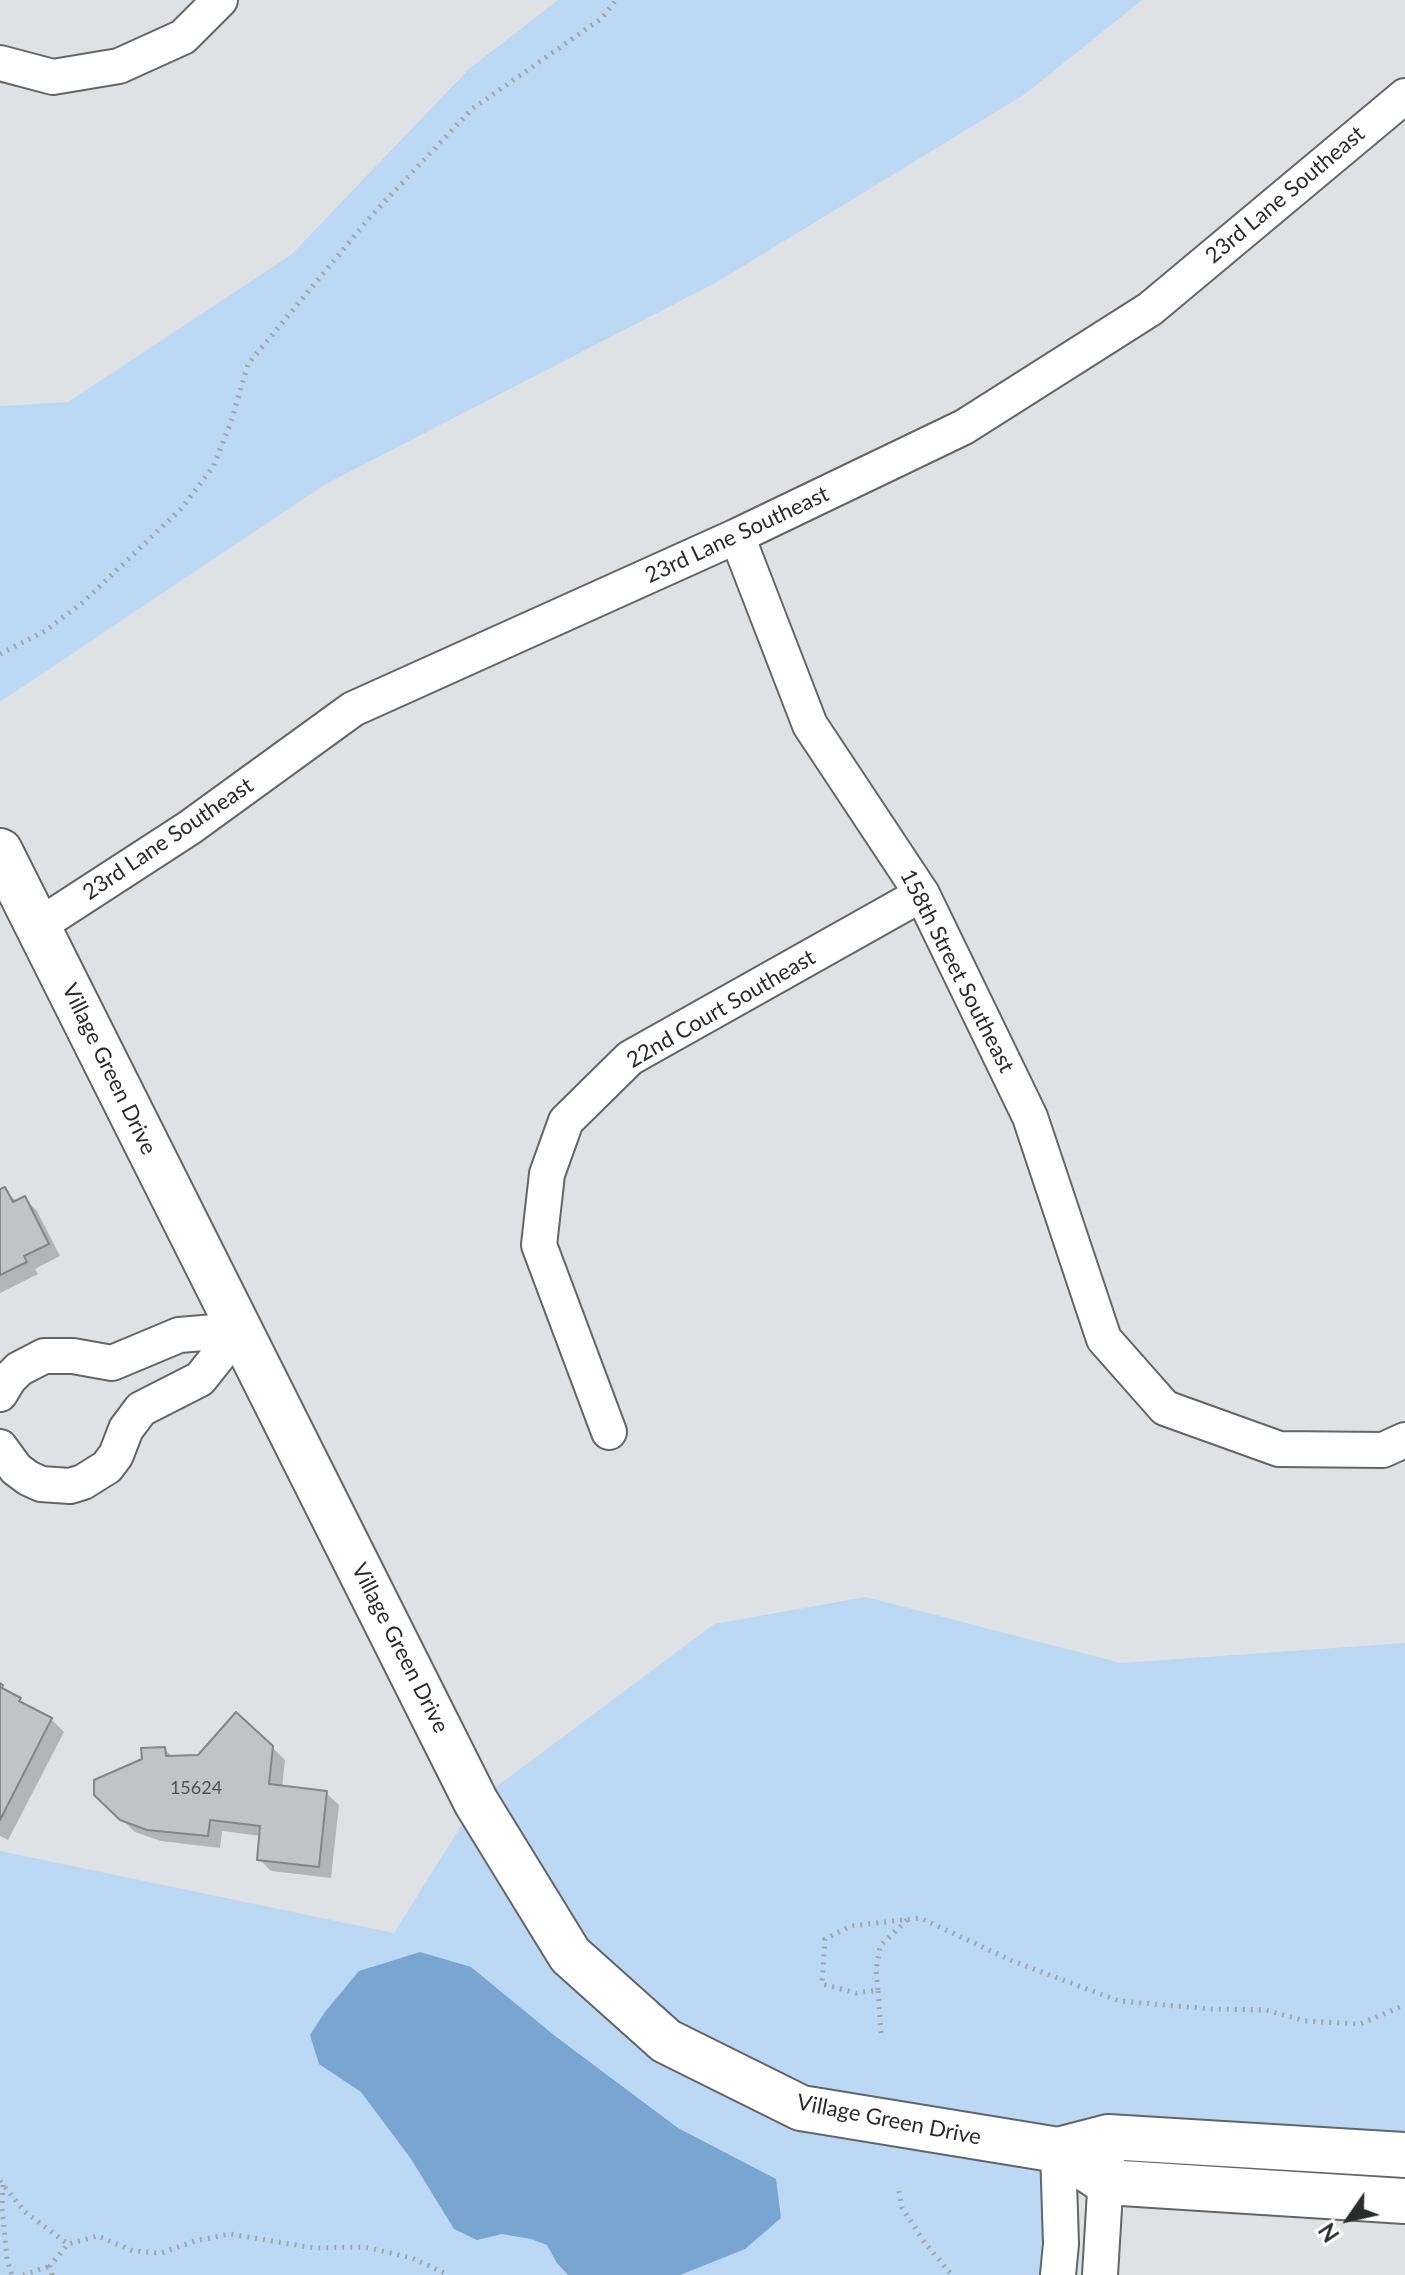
<!DOCTYPE html>
<style>
body{margin:0}
#map{position:relative;width:1405px;height:2275px;overflow:hidden;background:#dfe2e4;font-family:Lato,sans-serif}
canvas{display:block}
.north{position:absolute;left:1309px;top:2179px;width:80px;height:80px;-webkit-text-stroke:6px #fff;paint-order:stroke;rotate:236deg;font-size:22px;font-weight:700;line-height:32px;text-align:center;color:#2a2b2b}
.north::after{content:'';display:block;margin:auto;width:28px;height:36px;background:#2a2b2b;clip-path:polygon(50% 0,100% 100%,50% 72%,0 100%)}
</style>
<div id="map">
<canvas width="1405" height="2275"></canvas>
<div class="north">N</div>
</div>
<script>
const c = document.querySelector('canvas').getContext('2d');
c.lineJoin = 'round';
function fill(path, color) { c.fillStyle = color; c.fill(path, 'evenodd'); }
const poly = rows => new Path2D(rows.map(r => 'M' + r).join(''));
function stroke(path, color, width, dash) { c.strokeStyle = color; c.lineWidth = width; c.lineCap = dash ? 'butt' : 'round'; c.setLineDash(dash || []); c.stroke(path); }
function write(font, color, halo, rows, align = 'center') {
  c.font = font + ' Lato,sans-serif'; c.lineWidth = 6; c.setLineDash([]); c.textBaseline = 'middle'; c.strokeStyle = halo; c.fillStyle = color; for (const [text, x, y, turn = 0] of rows) {
    c.save(); c.translate(x, y); c.rotate((+turn || 0) * Math.PI / 180); c.textAlign = isNaN(turn) ? turn : align; if (halo) c.strokeText(text, 0, 0); c.fillText(text, 0, 0); c.restore();
  }
}
fill(poly([
 [558,0,1142,0,1025,94,717,282,324,485,0,702,0,406,68,402,291,255,469,69],
 [866,1597,1121,1663,1405,1643,1405,2155,1058,2150,1058,2275,0,2275,0,1851,394,1933,476,1802,714,1624]
]), '#bbd8f4');
fill(poly([
 [420,1952,471,1967,555,2036,678,2128,776,2179,781,2218,745,2249,680,2275,568,2275,557,2263,547,2245,531,2239,502,2234,477,2240,454,2229,411,2159,361,2092,319,2064,310,2035,325,2012,359,1971]
]), '#78a6d0');
fill(poly([
 [4,1189,17,1202,24,1198,37,1211,60,1256,35,1269,38,1274,0,1293,0,1191],
 [0,1685,27,1707,51,1719,64,1732,8,1840,0,1836],
 [272,1747,285,1760,282,1788,326,1793,339,1805,331,1878,271,1871,259,1859,261,1836,222,1831,220,1848,161,1841,135,1832,96,1794,165,1749,173,1758]
]), '#0003');
const building = poly([
 [5,1187,13,1202,25,1196,49,1244,24,1256,27,1262,0,1275,0,1189,5,1187],
 [0,1683,3,1685,2,1688,21,1698,19,1701,52,1718,0,1820,0,1683],
 [236,1712,273,1746,269,1784,327,1791,319,1867,257,1860,260,1826,210,1820,208,1836,147,1830,120,1820,94,1795,94,1780,142,1759,141,1748,165,1747,166,1756,198,1755,236,1712]
]);
fill(building, '#c1c4c6');
stroke(building, '#838587', 2);
const street = poly([
 [0,63,53,77,119,66,183,37,220,0],
 [737,536,810,725,922,894,1030,1117,1104,1339,1165,1408,1279,1449,1383,1450,1405,1440],
 [38,926,189,828,353,709,737,536,964,427,1150,309,1405,96],
 [0,1394,9,1379,19,1369,44,1356,73,1356,112,1363,179,1335,239,1330],
 [609,1432,539,1245,547,1174,566,1121,630,1058,922,894],
 [0,1447,16,1469,28,1478,41,1484,70,1486,83,1482,107,1467,116,1455,126,1429,141,1409,200,1379,239,1330],
 [1058,2150,1061,2244,1058,2275],
 [1100,2275,1107,2158]
]);
const secondary = poly([
 [0,851,476,1802,570,1955,666,2041,801,2108,1058,2150,1108,2137,1405,2155],
 [1058,2150,1106,2182,1405,2201]
]);
stroke(street, '#636567', 38);
stroke(secondary, '#636567', 48);
stroke(poly([
 [0,654,45,631,82,603,181,509,213,467,231,422,248,364,371,216,472,109,602,18,616,0],
 [878,1990,876,1970,880,1946,908,1919],
 [881,2033,878,1990,856,1993,822,1984,825,1939,851,1926,920,1918,1015,1962,1119,2001,1211,2009,1266,2010,1305,2021,1360,2024,1405,2005],
 [0,2181,25,2212,68,2244],
 [3,2185,2,2207,7,2259,12,2275],
 [899,2191,902,2208,925,2243,952,2275],
 [23,2275,50,2266],
 [52,2275,50,2266,68,2244,98,2236,133,2251,161,2253,195,2241,230,2234,314,2248,365,2247,412,2258,449,2275]
]), '#a3a5a6', 5, [2, 6]);
stroke(street, '#fff', 34);
stroke(secondary, '#fff', 44);
write('18px', '#505152', null, [
 ["15624",196,1788]
]);
write('22px', '#2a2b2b', '#fff', [
 ["23rd Lane Southeast",1285,195,-40],
 ["23rd Lane Southeast",737,535,-25],
 ["23rd Lane Southeast",168,839,-34],
 ["158th Street Southeast",957,971,63],
 ["22nd Court Southeast",721,1009,-30],
 ["Village Green Drive",109,1069,64],
 ["Village Green Drive",400,1648,63],
 ["Village Green Drive",889,2120,11]
]);
</script>
